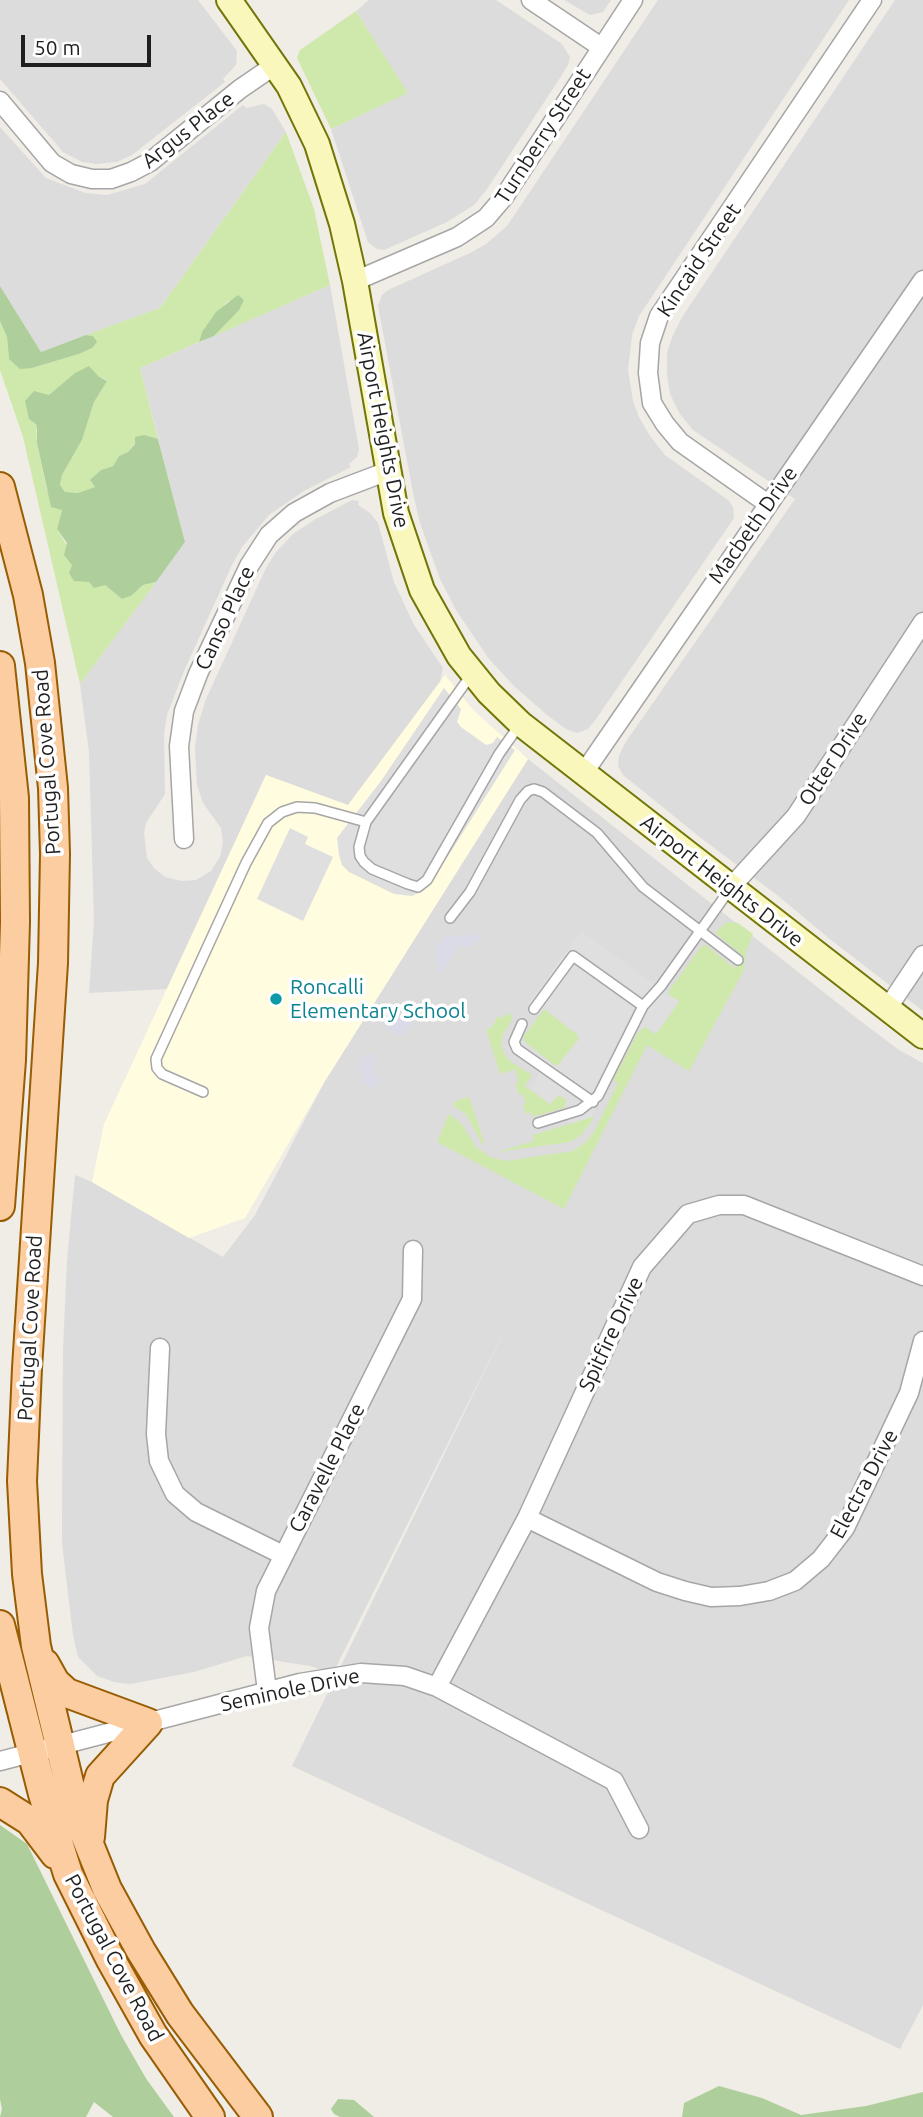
<!DOCTYPE html>
<style>
body{margin:0}
#map{position:relative;width:923px;height:2117px;overflow:hidden;background:#f0ece6;font-family:Ubuntu,sans-serif}
canvas{display:block}
.scale{position:absolute;left:21px;top:35px;width:130px;height:32px;box-sizing:border-box;border:4px solid #1f1f1f;border-top:0;padding-left:9px;font-size:21px;line-height:24px;white-space:nowrap;color:#1f1f1f;-webkit-text-stroke:5px #fff;paint-order:stroke}
</style>
<div id="map">
<canvas width="923" height="2117"></canvas>
<div class="scale">50 m</div>
</div>
<script>
const c = document.querySelector('canvas').getContext('2d');
c.lineJoin = 'round';
function fill(path, color) { c.fillStyle = color; c.fill(path, 'evenodd'); }
const poly = rows => new Path2D(rows.map(r => 'M' + r).join(''));
function stroke(path, color, width, dash) { c.strokeStyle = color; c.lineWidth = width; c.lineCap = dash ? 'butt' : 'round'; c.setLineDash(dash || []); c.stroke(path); }
function write(font, color, halo, rows, align = 'center') {
  c.font = font + ' Ubuntu,sans-serif'; c.lineWidth = 7; c.setLineDash([]); c.textBaseline = 'middle'; c.strokeStyle = halo; c.fillStyle = color; for (const [text, x, y, turn = 0] of rows) {
    c.save(); c.translate(x, y); c.rotate((+turn || 0) * Math.PI / 180); c.textAlign = isNaN(turn) ? turn : align; if (halo) c.strokeText(text, 0, 0); c.fillText(text, 0, 0); c.restore();
  }
}
fill(poly([
 [0,0,198,0,237,51,236,65,223,79,225,82,132,155,117,162,97,164,82,162,63,152,0,79],
 [369,0,496,0,562,44,570,57,568,65,560,78,487,189,474,205,447,222,384,250,377,249,368,242,331,129,407,93,356,11],
 [564,0,611,0,603,12,590,15],
 [658,0,849,0,639,316,632,335,628,370,633,401,639,417,650,436,665,455,728,500,733,507,734,518,596,719,588,729,577,733,566,729,547,715,514,686,489,659,456,610,440,579,420,523,414,498,378,306,382,295,388,290,470,253,486,244,507,226],
 [895,0,923,0,923,1011,831,940,777,895,701,838,623,775,618,766,619,756,625,743,795,499,693,430,680,414,670,394,667,375,667,352,673,335,682,317],
 [264,104,272,109,286,132,160,308,41,352,0,286,0,127,46,178,85,193,107,195,145,184,243,105,246,108],
 [330,285,359,449,357,457,349,464,351,467,304,491,269,515,242,547,232,565,184,671,167,715,164,734,165,794,146,823,144,833,147,858,154,868,165,877,182,881,196,880,211,871,220,857,223,842,221,828,203,803,197,785,195,748,198,725,206,699,266,568,276,552,293,534,314,520,352,500,359,501,358,505,370,513,378,523,394,582,414,625,443,668,440,682,348,806,266,775,167,989,89,993,94,921,89,752,80,684,185,542,140,368],
 [528,759,854,1016,899,1050,923,1063,923,2005,900,2049,292,1766,511,1317,333,1673,310,1666,247,1656,194,1672,130,1684,114,1682,97,1676,78,1657,73,1635,62,1543,62,1516,63,1349,67,1261,75,1175,92,1182,223,1257,255,1215,325,1081]
]), '#dddcdc');
fill(poly([
 [445,675,473,710,528,759,325,1081,245,1218,189,1238,92,1182,104,1124,266,775,348,805]
]), '#fffce0');
fill(poly([
 [356,11,408,93,331,129,297,58,300,50],
 [286,132,314,209,330,285,214,336,225,322,229,300,202,332,199,342,140,368,158,439,135,443,128,452,119,456,113,466,101,470,90,481,96,487,79,493,65,492,60,485,62,475,82,440,94,402,107,380,98,376,36,424,37,443,47,491,62,510,57,529,89,582,105,585,122,599,131,596,143,585,156,582,80,684,23,437,0,370,0,321,7,337,9,359,32,368,79,354,92,348,93,336,86,335,160,308],
 [727,922,738,923,753,934,746,952,744,970,689,1071,647,1045,564,1209,437,1142,449,1114,461,1123,476,1147,490,1157,506,1161,573,1151,585,1143,594,1132,618,1083,613,1080,638,1032,645,1027,656,1034,679,1001,669,995,670,989,702,946,706,945,734,968,743,956,715,933],
 [544,1009,578,1035,579,1039,558,1065,554,1065,525,1042,523,1037],
 [508,1013,513,1017,502,1037,501,1046,505,1055,511,1062,532,1075,525,1086,550,1104,559,1094,567,1100,564,1108,532,1117,531,1112,526,1114,523,1105,526,1103,523,1094,519,1095,515,1083,519,1082,515,1069,500,1074,486,1029,491,1028,498,1016,503,1018],
 [469,1097,485,1145,481,1142,466,1114,453,1106,455,1101],
 [592,1117,593,1120,580,1136,570,1142,497,1152,534,1141,533,1135]
]), '#cfe9ac');
fill(poly([
 [0,286,41,352,86,335,93,336,97,342,92,348,79,354,32,368,20,369,9,359,7,337,0,321],
 [238,295,244,300,239,310,214,336,199,342,202,332,216,312],
 [89,366,98,376,107,381,94,402,82,440,62,475,60,485,65,492,78,493,95,487,90,480,101,470,113,466,119,456,128,452,135,444,135,437,144,435,158,439,185,542,156,582,143,585,131,596,122,599,105,585,94,588,89,582,74,581,69,573,72,565,64,555,67,543,57,529,62,510,51,507,37,443,37,430,36,424,29,419,25,401,34,391,49,395,75,373],
 [0,1825,27,1844,121,2035,147,2080,174,2117,113,2117,94,2102,86,2117,0,2117,2,2109,0,2099],
 [719,2086,762,2098,801,2115,866,2106,923,2092,923,2117,682,2117,684,2103],
 [338,2099,354,2100,374,2117,340,2117,334,2114,331,2109]
]), '#aecf9b');
fill(poly([
 [444,688,461,709,457,722,461,727,486,745,493,743,497,737,515,750,431,883,423,891,412,896,394,894,349,872,342,865,339,855,337,838,381,781],
 [290,828,308,837,305,844,333,857,303,921,257,899],
 [581,931,679,1002,656,1034,645,1027,638,1032,592,1117,569,1124,564,1108,567,1100,559,1095,550,1104,530,1089,539,1074,512,1054,507,1047,507,1038,518,1020,528,1028,523,1037,525,1043,554,1065,558,1065,579,1039,578,1035,547,1011,544,1009,540,1013,527,1004]
]), '#dfdfdf');
fill(poly([
 [473,932,481,937,473,947,460,945,441,973,438,970,435,950,445,936,470,936],
 [405,1014,413,1016,413,1024,403,1035,397,1034,384,1026,389,1019],
 [370,1054,375,1055,374,1073,381,1082,372,1088,364,1082,358,1067,363,1056]
]), '#dadbe6');
const lane = poly([
 [471,675,366,822,359,847,360,856,364,862,372,869,408,884,418,887,427,880,499,754,520,724],
 [450,918,470,892,520,800,528,791,534,789,543,792,597,833,643,887,738,960],
 [534,1009,573,956,643,1006],
 [522,1024,514,1042,517,1049,593,1102],
 [203,1092,162,1074,157,1068,156,1059,246,863,268,823,282,812,297,807,315,808,366,822],
 [538,1123,580,1110,598,1096,643,1006,661,986,730,889]
]);
const street = poly([
 [531,0,601,47],
 [0,101,52,163,71,174,92,179,111,179,131,172,150,162,240,89,275,65],
 [355,281,457,237,486,218,504,197,633,0],
 [768,504,680,442,665,424,652,403,648,373,650,343,659,316,872,0],
 [585,771,923,280],
 [184,839,179,746,184,711,198,674,249,566,269,535,294,513,330,493,388,471],
 [731,887,796,816,923,622],
 [887,1009,923,955],
 [160,1348,156,1434,159,1461,175,1494,196,1512,283,1555],
 [527,1518,657,1582,685,1591,711,1597,740,1596,769,1591,795,1581,821,1559,845,1528,909,1393,923,1341],
 [437,1687,527,1518,642,1267,688,1214,719,1205,744,1205,923,1276],
 [267,1691,259,1628,266,1591,412,1299,413,1250],
 [0,1761,300,1683,361,1673,405,1676,437,1687,614,1781,639,1829]
]);
const secondary = poly([
 [229,0,289,86,317,144,342,224,355,281,396,513,422,590,459,656,489,693,521,724,923,1036]
]);
const primary = poly([
 [0,487,28,595,40,663,53,788,55,854,53,963,27,1368,22,1481,27,1574,36,1646,76,1812,107,1889,141,1951,180,2014,258,2117],
 [0,666,14,798,15,922,11,1060,0,1206],
 [0,1625,43,1794,68,1874,111,1960,153,2035,210,2117],
 [45,1664,55,1682,67,1693,148,1723,100,1776,93,1800,90,1837],
 [0,1802,30,1821,55,1854]
]);
stroke(lane, '#a6a6a6', 12);
stroke(street, '#a6a6a6', 21);
stroke(secondary, '#727606', 28);
stroke(primary, '#985c02', 32);
stroke(lane, '#fff', 9);
stroke(street, '#fff', 18);
stroke(secondary, '#f9f7bb', 24);
stroke(primary, '#fbcda0', 28);
for (const [x, y, r, color] of [
 [276,999,7,"#0f9aa8"]
]) { const dot = new Path2D(); dot.arc(x, y, r, 0, 2 * Math.PI); c.fillStyle = color; c.fill(dot); stroke(dot, '#fff', 2.5); }
write('21px', '#1f1f1f', '#fff', [
 ["Argus Place",188,130,-38],
 ["Turnberry Street",543,136,-57],
 ["Kincaid Street",699,260,-56],
 ["Airport Heights Drive",383,430,79],
 ["Macbeth Drive",753,525,-55],
 ["Canso Place",225,618,-65],
 ["Otter Drive",833,759,-57],
 ["Portugal Cove Road",47,762,-94],
 ["Airport Heights Drive",722,881,38],
 ["Portugal Cove Road",30,1328,-87],
 ["Spitfire Drive",611,1334,-65],
 ["Caravelle Place",327,1468,-63],
 ["Electra Drive",864,1484,-62],
 ["Seminole Drive",290,1690,-12],
 ["Portugal Cove Road",114,1958,62]
]);
write('21px', '#0d838f', '#fff', [
 ["Roncalli",290,987],
 ["Elementary School",290,1011]
], 'left');
</script>
